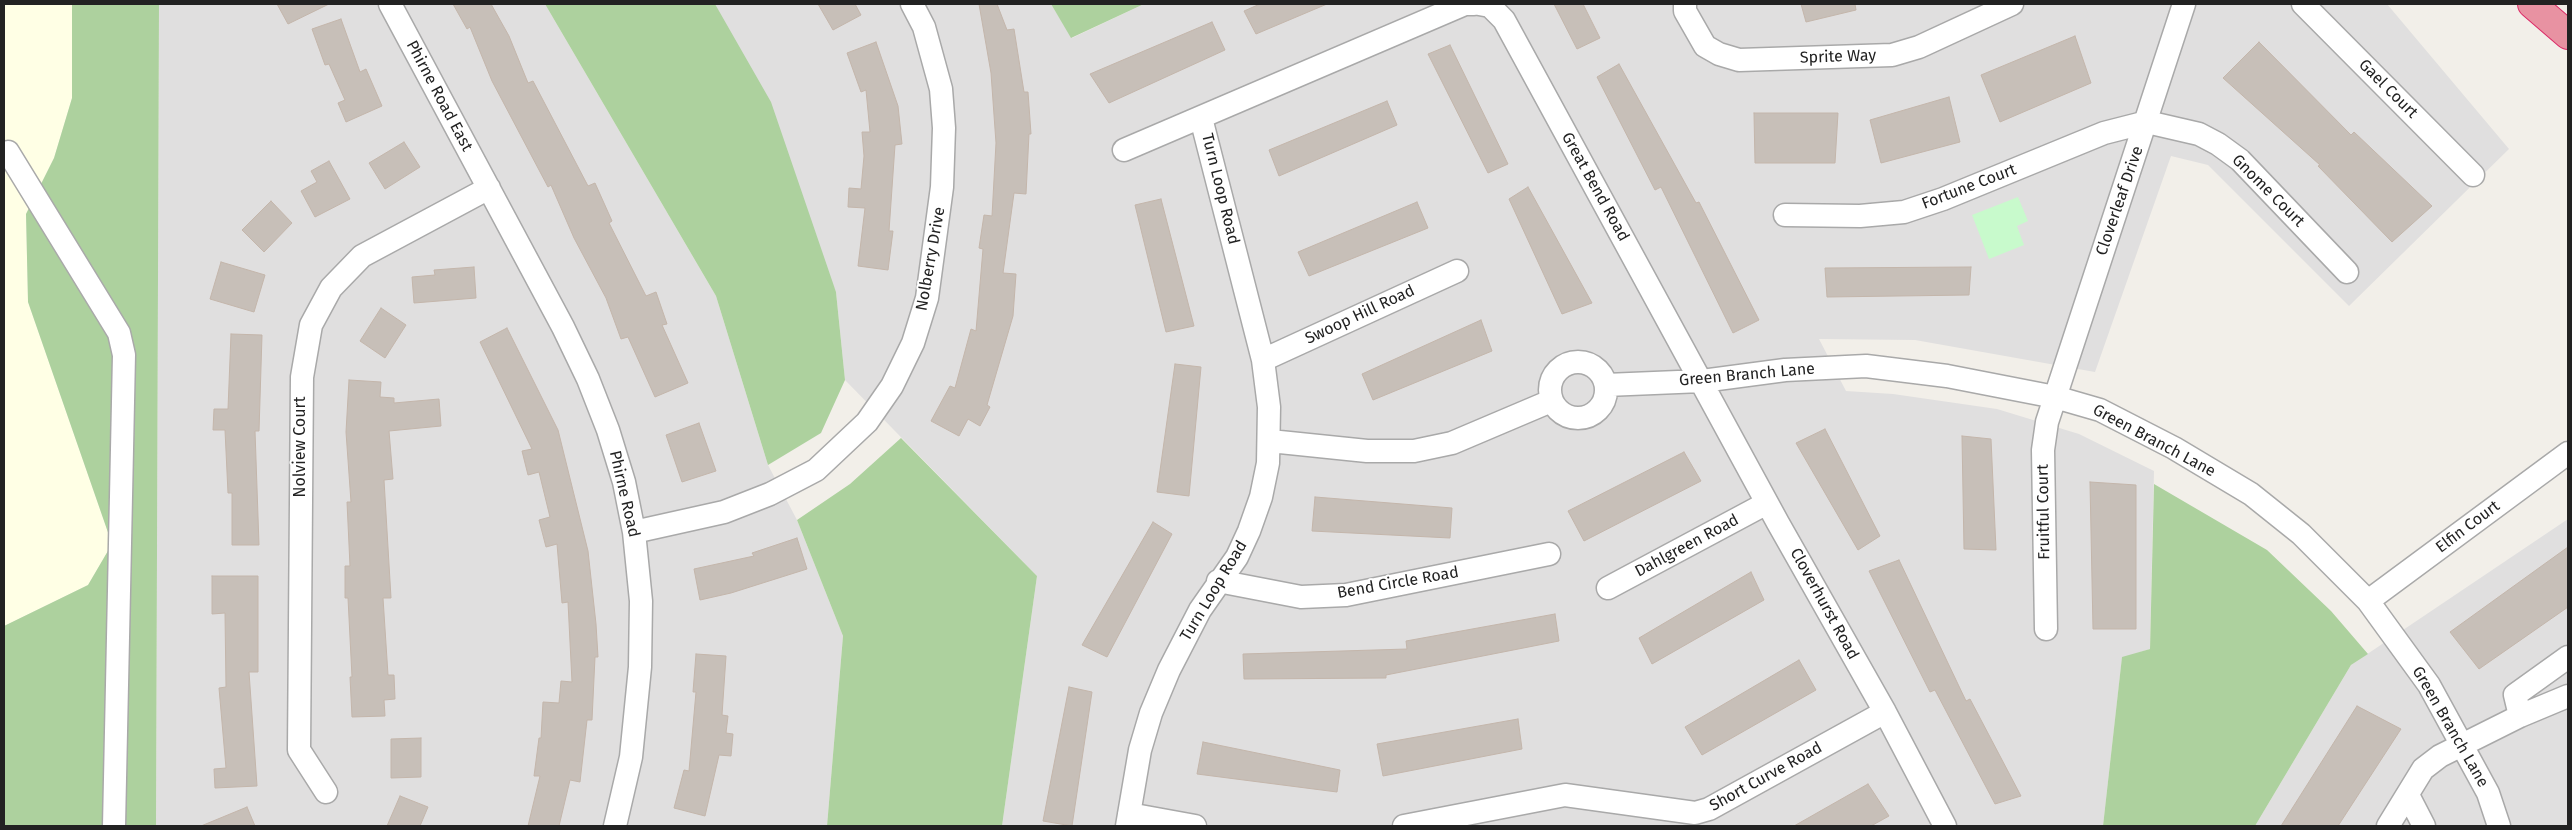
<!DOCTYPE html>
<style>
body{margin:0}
#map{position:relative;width:2572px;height:830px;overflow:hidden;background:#f2efe9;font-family:"Fira Sans",sans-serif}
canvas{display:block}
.frame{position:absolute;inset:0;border:5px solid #222;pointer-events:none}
</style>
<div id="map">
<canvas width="2572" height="830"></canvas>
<div class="frame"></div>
</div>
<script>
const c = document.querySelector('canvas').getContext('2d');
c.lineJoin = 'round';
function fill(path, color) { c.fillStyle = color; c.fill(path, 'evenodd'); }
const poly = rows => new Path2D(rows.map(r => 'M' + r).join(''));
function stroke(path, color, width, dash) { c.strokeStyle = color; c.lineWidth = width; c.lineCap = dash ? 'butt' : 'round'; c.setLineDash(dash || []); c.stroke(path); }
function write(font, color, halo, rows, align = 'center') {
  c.font = font + ' "Fira Sans",sans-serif'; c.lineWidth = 4; c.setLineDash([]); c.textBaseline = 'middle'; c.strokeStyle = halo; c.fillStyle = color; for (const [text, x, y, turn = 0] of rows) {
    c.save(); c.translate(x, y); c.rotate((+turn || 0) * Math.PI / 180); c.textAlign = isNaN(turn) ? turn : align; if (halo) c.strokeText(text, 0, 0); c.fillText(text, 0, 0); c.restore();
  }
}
fill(poly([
 [159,4,545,4,716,296,768,465,797,520,843,636,827,826,156,826],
 [715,4,1051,4,1072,38,1144,4,2387,4,2509,149,2349,306,2208,165,2171,156,2095,372,1915,340,1819,339,1846,391,1893,394,1997,409,2079,434,2154,471,2150,649,2122,658,2103,826,1002,826,1037,576,845,380,836,292],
 [2568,519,2568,826,2255,826,2351,665]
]), '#e0dfdf');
fill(poly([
 [4,4,72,4,72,98,54,158,26,214,28,302,112,544,88,585,4,626]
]), '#ffffe5');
fill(poly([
 [72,4,159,4,156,826,4,826,4,626,88,585,112,544,28,302,26,214,54,158,72,98],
 [545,4,715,4,771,102,836,292,845,380,821,433,768,465,716,296],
 [1051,4,1144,4,1071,38],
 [901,438,1037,576,1002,826,827,826,843,636,797,520,850,484],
 [2154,484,2267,550,2331,611,2368,654,2351,665,2255,826,2103,826,2122,657,2150,649]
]), '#add19e');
fill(poly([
 [2018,197,2028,221,2017,226,2024,245,1989,259,1972,215]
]), '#c8facc');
const building = poly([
 [277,4,329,4,288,24,277,4],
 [453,4,491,4,509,36,528,83,533,81,588,186,595,183,612,221,609,223,646,296,656,292,667,324,662,325,688,383,655,397,628,337,621,339,606,298,574,238,551,185,548,187,492,81,470,27,467,29,453,4],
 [818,4,855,4,861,15,833,30,818,4],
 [979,4,997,4,1007,30,1014,29,1024,92,1028,92,1031,134,1029,134,1026,194,1014,193,1003,273,1016,274,1013,316,987,405,990,407,980,426,968,419,959,436,931,421,950,386,955,388,971,329,976,331,983,249,979,248,984,215,992,216,996,143,991,73,979,4],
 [1260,4,1327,4,1256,34,1244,11,1260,4],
 [1554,4,1583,4,1600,38,1577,49,1554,4],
 [1801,4,1855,4,1856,10,1806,22,1801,4],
 [341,19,360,72,366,69,382,106,346,122,338,103,345,100,329,64,325,65,312,29,341,19],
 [1212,22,1225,50,1109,103,1090,74,1212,22],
 [2075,36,2091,83,2000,122,1981,75,2075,36],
 [876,42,898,106,902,144,895,145,889,231,893,231,888,270,858,266,865,208,848,207,849,188,861,189,864,156,862,132,870,132,866,90,861,92,847,53,876,42],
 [2259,42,2351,135,2354,132,2432,206,2392,242,2318,166,2320,165,2223,78,2259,42],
 [1450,45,1508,164,1488,173,1428,54,1450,45],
 [1619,64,1696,203,1699,202,1759,320,1733,333,1661,187,1655,190,1597,77,1619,64],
 [1949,97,1960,142,1881,163,1870,120,1949,97],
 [1387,101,1397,125,1279,176,1269,150,1387,101],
 [1754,113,1838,113,1835,163,1755,163,1754,113],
 [404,142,420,167,385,189,369,163,404,142],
 [329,161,350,199,315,217,301,191,317,182,311,171,329,161],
 [1528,187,1592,303,1562,314,1509,199,1528,187],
 [1161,199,1194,326,1166,332,1135,205,1161,199],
 [271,201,292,223,264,252,242,230,271,201],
 [1417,202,1428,228,1309,276,1298,252,1417,202],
 [221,262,265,275,254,312,210,299,221,262],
 [474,267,476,298,414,303,412,277,435,275,434,270,474,267],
 [1971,267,1969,295,1827,297,1825,268,1971,267],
 [381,308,406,325,385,358,360,341,381,308],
 [1481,320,1492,351,1373,400,1362,374,1481,320],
 [507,328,558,430,588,551,596,624,598,657,595,657,592,720,587,720,580,782,570,780,559,826,528,826,540,776,534,776,539,738,541,738,543,702,559,703,561,681,572,682,568,602,562,603,557,544,546,547,539,520,550,517,539,472,528,475,522,451,532,449,480,342,507,328],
 [231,334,262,335,259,431,255,431,259,545,232,545,232,493,228,493,225,430,213,430,214,409,228,409,231,334],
 [1175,364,1201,367,1189,496,1157,492,1175,364],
 [349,380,381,382,380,397,394,398,394,403,439,399,441,426,389,431,393,479,384,480,391,598,383,598,388,675,394,675,395,699,384,700,385,716,352,717,350,677,352,677,348,598,345,598,345,566,350,566,347,502,351,502,346,432,349,380],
 [699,423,716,471,682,482,666,435,699,423],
 [1825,429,1880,536,1858,550,1796,443,1825,429],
 [1962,436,1991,439,1996,550,1964,549,1962,436],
 [1684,452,1701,481,1584,541,1568,511,1684,452],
 [2090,482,2136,485,2136,629,2093,629,2090,482],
 [1315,497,1452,508,1450,538,1312,531,1315,497],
 [1153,522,1172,534,1107,657,1082,645,1153,522],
 [797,538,807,569,731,593,700,600,694,569,754,556,752,553,797,538],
 [2568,547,2568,607,2479,669,2450,632,2568,547],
 [1899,560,1966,701,1970,699,2021,796,1995,804,1935,690,1930,692,1869,571,1899,560],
 [1751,572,1764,600,1652,664,1639,638,1751,572],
 [212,576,258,576,258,672,249,672,257,786,215,788,214,769,226,768,219,688,226,687,225,613,212,614,212,576],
 [1555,614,1559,641,1386,675,1386,678,1244,679,1243,654,1407,649,1406,641,1555,614],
 [696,654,726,656,722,715,728,716,726,733,733,734,731,756,719,755,705,816,674,808,684,770,689,771,696,692,693,692,696,654],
 [1799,660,1816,690,1702,755,1685,727,1799,660],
 [1069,687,1092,692,1072,826,1043,821,1069,687],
 [2357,706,2401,729,2338,826,2281,826,2357,706],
 [1518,719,1522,749,1383,776,1377,744,1518,719],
 [421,738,421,777,391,778,391,739,421,738],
 [1203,742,1340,770,1337,792,1197,774,1203,742],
 [1868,784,1889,816,1871,826,1794,826,1868,784],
 [400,796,428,807,420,826,387,826,400,796],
 [247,807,255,826,201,826,247,807]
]);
fill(building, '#c7bfb8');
stroke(building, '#c4b6ab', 1);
const minor = poly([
 [390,4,563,327,588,379,608,430,624,482,634,532,641,601,640,667,631,757,615,826],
 [1479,4,1490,6,1504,20,1778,523,1885,712,1945,826],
 [1685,4,1685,11,1705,46,1719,54,1739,60,1892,55,1919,47,2012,4],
 [2303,4,2473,175],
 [1124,150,1465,4,1474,4],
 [8,152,119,333,124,355,114,826],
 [1785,215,1860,216,1904,212,1943,199,2104,133,2147,122,2199,134,2218,144,2240,160,2347,272],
 [1263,360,1457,271],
 '1550 390a28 28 0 1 1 56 0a28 28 0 1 1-56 0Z',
 [1606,385,1702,381,1785,370,1866,366,1947,376,2055,397,2100,410,2174,448,2251,494,2301,534,2368,601,2429,685,2488,793,2499,826],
 [1270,441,1367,451,1414,451,1452,443,1551,401],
 [634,532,724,512,770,494,816,470,867,422,892,386,913,343,927,298,942,187,944,128,941,89,924,27,912,4],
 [1218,581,1301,597,1346,595,1549,554],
 [1608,588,1767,503],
 [2368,601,2568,453],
 [2046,629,2043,450,2047,422,2184,4],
 [2520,716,2515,695,2568,657],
 [326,792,299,750,302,377,311,325,331,288,362,256,489,188],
 [2408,795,2424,826],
 [1129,814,1195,826],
 [1127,826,1140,750,1151,713,1169,670,1200,610,1237,557,1249,531,1261,497,1268,463,1269,407,1263,360,1201,118],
 [1404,826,1565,795,1695,813,1709,809,1885,712],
 [2388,826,2423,769,2440,756,2520,716,2568,696]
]);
const highway = poly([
 [2532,4,2568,35]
]);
stroke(minor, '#a9a9a9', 25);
stroke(highway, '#dc2a67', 30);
stroke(minor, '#fff', 22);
stroke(highway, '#e892a2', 28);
write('16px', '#222', '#fff', [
 ["Sprite Way",1838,57,-2],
 ["Gael Court",2388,89,45],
 ["Phirne Road East",439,96,62],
 ["Great Bend Road",1595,187,61],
 ["Fortune Court",1969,187,-21],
 ["Turn Loop Road",1220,189,76],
 ["Gnome Court",2268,191,45],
 ["Cloverleaf Drive",2120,201,-71],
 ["Nolberry Drive",931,259,-80],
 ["Swoop Hill Road",1360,315,-25],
 ["Green Branch Lane",1747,375,-5],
 ["Green Branch Lane",2154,441,28],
 ["Nolview Court",301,447,-90],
 ["Phirne Road",624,494,77],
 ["Fruitful Court",2044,512,-91],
 ["Elfin Court",2468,527,-37],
 ["Dahlgreen Road",1687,546,-28],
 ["Bend Circle Road",1398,583,-10],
 ["Turn Loop Road",1214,591,-59],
 ["Cloverhurst Road",1824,604,61],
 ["Green Branch Lane",2450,727,60],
 ["Short Curve Road",1766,777,-29]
]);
</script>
